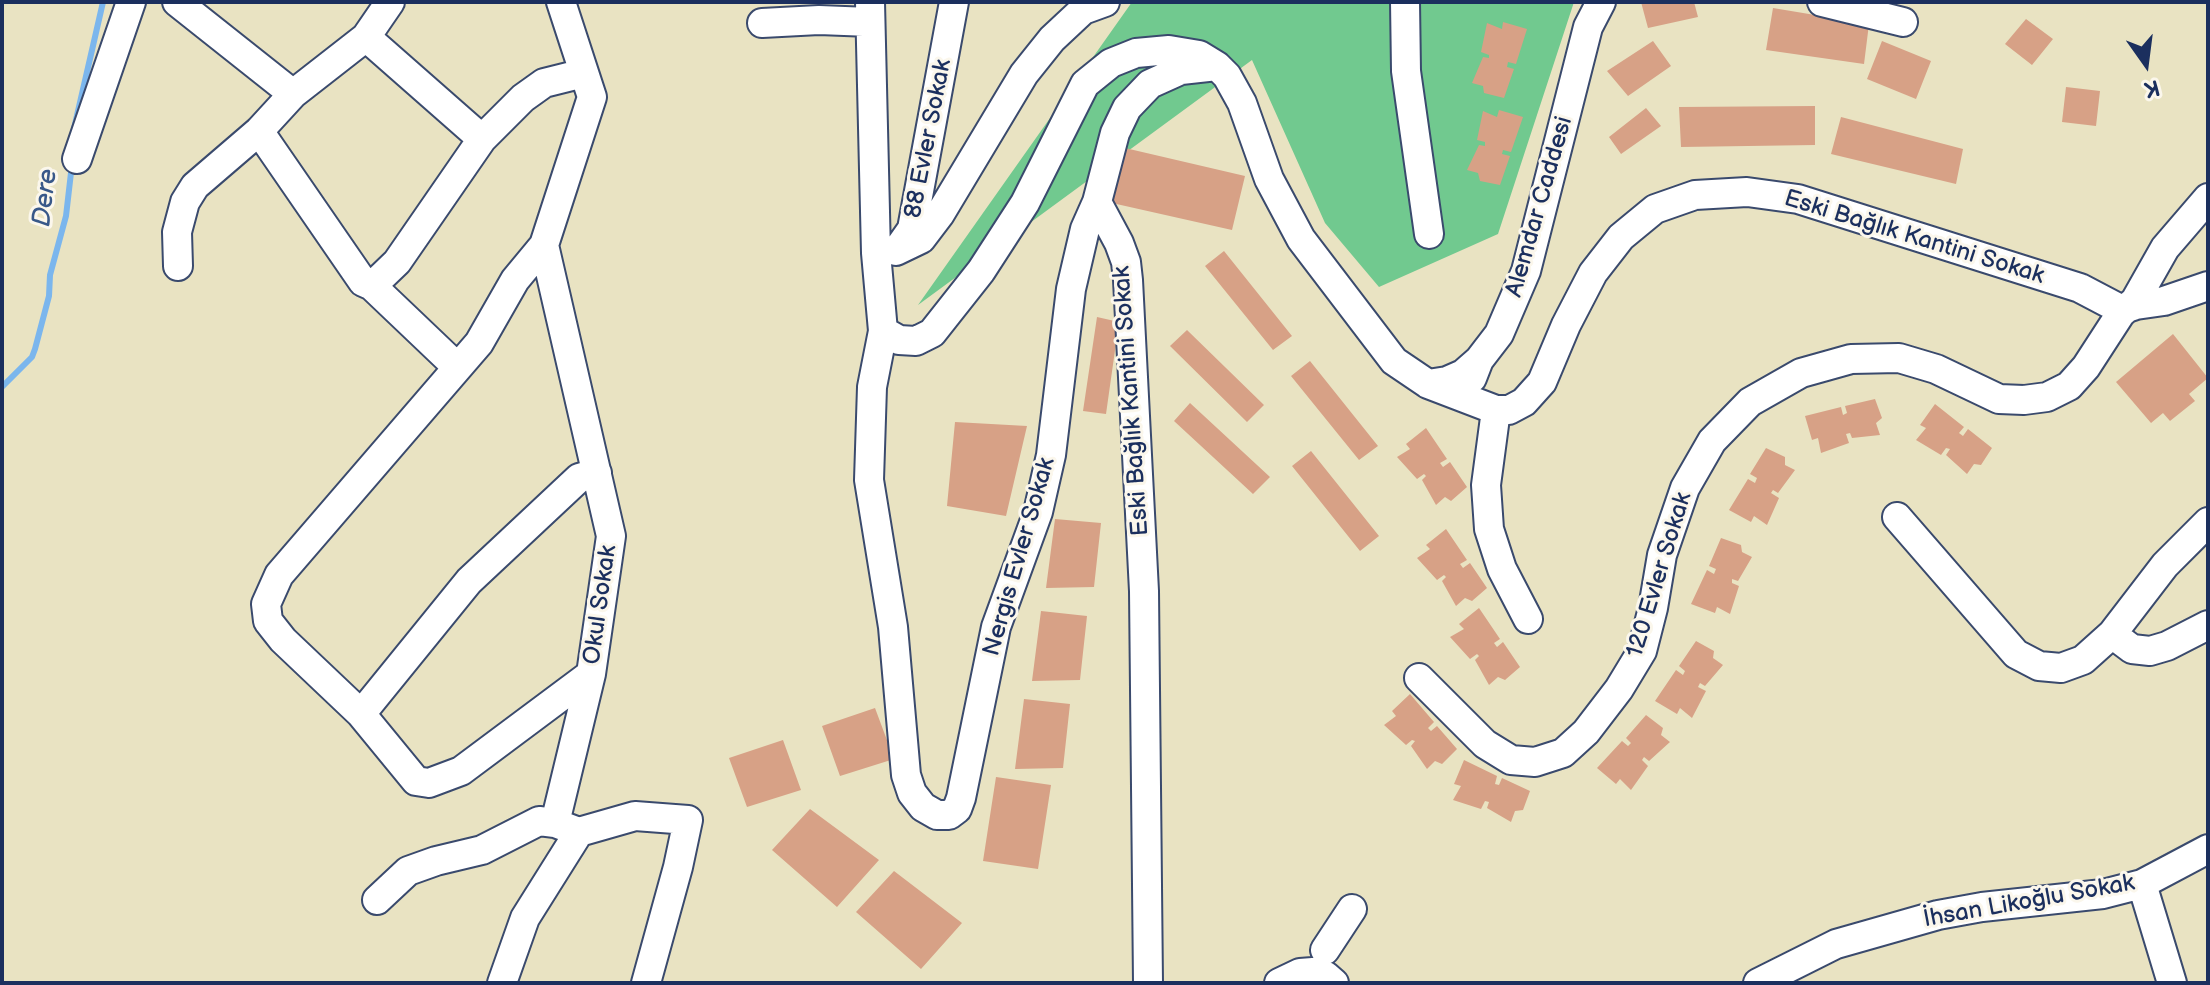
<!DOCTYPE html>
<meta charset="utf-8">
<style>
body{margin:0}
#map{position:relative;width:2210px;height:985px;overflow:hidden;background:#e9e3c2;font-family:"Balsamiq Sans",sans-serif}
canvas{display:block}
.frame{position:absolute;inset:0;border:4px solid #1b2f5e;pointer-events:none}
.north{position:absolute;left:2106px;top:24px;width:80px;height:80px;-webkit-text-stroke:6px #fbf7ec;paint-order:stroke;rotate:166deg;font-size:22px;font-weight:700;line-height:32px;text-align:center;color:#1b2f5e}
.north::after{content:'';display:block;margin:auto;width:28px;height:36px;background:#1b2f5e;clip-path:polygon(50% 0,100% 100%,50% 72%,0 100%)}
</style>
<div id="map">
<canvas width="2210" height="985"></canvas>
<div class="frame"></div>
<div class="north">K</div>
</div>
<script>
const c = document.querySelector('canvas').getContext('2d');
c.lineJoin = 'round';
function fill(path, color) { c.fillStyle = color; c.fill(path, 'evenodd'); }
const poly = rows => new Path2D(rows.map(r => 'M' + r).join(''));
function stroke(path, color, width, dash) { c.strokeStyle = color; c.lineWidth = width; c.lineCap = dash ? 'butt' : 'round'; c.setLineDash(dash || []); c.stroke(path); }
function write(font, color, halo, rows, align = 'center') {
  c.font = font + ' "Balsamiq Sans",sans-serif'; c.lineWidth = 6; c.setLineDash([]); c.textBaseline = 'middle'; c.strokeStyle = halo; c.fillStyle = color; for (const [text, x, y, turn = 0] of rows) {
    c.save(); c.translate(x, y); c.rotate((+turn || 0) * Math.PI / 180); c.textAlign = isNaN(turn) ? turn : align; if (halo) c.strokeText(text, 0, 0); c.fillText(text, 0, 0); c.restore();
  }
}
fill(poly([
 [1132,2,1574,2,1498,234,1379,287,1325,223,1252,60,918,305]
]), '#71c98f');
stroke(poly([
 [73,133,103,2],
 [2,387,32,357,35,349,49,296,50,275,66,216,72,164]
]), '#7bb6ed', 6);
fill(poly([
 [1641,2,1694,2,1698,17,1648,28],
 [1773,8,1869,24,1864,64,1766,50],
 [2026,19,2053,39,2032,65,2005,44],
 [1503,22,1527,29,1516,64,1508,62,1507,67,1514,69,1504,98,1484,93,1483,86,1472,83,1483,57,1489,58,1489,55,1481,52,1487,23,1502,29],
 [1653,41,1671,66,1628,96,1607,71],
 [1882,41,1931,61,1916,99,1867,79],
 [2066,87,2100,91,2096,126,2062,122],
 [1815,106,1815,145,1681,147,1679,107],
 [1646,108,1661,126,1621,154,1609,137],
 [1499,110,1523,117,1511,152,1503,150,1502,154,1510,156,1500,185,1480,181,1478,173,1467,170,1479,145,1485,146,1485,142,1477,140,1483,111,1497,117],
 [1841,117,1963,149,1956,184,1831,154],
 [1125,148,1245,176,1232,230,1112,203],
 [1224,251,1292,336,1273,350,1205,266],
 [1097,317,1119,322,1106,414,1083,411],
 [1187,330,1264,405,1247,422,1170,346],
 [2173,334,2208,378,2189,394,2195,401,2170,421,2163,413,2151,423,2116,382],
 [1310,361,1378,446,1359,460,1291,376],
 [1875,399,1882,418,1876,423,1880,435,1852,438,1850,433,1846,434,1849,443,1821,453,1818,438,1812,440,1805,416,1841,407,1843,415,1847,413,1845,406],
 [1190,403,1270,477,1253,494,1174,421],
 [1935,404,1964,427,1959,433,1963,436,1968,429,1992,448,1981,465,1974,464,1967,474,1946,455,1950,449,1946,448,1941,455,1916,440,1926,428,1920,425],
 [955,422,1027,426,1006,516,947,506],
 [1426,428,1447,459,1440,463,1443,467,1450,462,1467,487,1451,501,1445,497,1436,505,1422,480,1426,476,1424,474,1417,479,1397,457,1410,449,1406,444],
 [1766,448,1785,457,1785,465,1795,470,1778,493,1773,490,1771,493,1779,498,1767,525,1754,516,1751,522,1729,510,1748,479,1755,483,1757,478,1750,474],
 [1311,451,1379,536,1360,551,1292,466],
 [1055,519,1101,523,1094,587,1046,588],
 [1446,529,1467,560,1460,564,1463,568,1470,563,1487,588,1472,601,1465,598,1456,606,1442,581,1446,577,1444,575,1437,580,1417,558,1430,549,1426,545],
 [1721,538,1741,545,1742,552,1752,557,1738,581,1732,579,1732,583,1739,586,1730,614,1717,607,1715,613,1691,604,1707,570,1714,574,1716,569,1709,566],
 [1479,608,1500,639,1494,643,1497,647,1503,642,1520,667,1505,680,1498,677,1489,685,1475,660,1479,656,1477,654,1470,659,1450,637,1464,629,1459,624],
 [1041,611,1087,616,1080,680,1032,681],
 [1696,641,1714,651,1713,658,1723,665,1705,686,1700,683,1698,687,1706,691,1692,718,1680,708,1677,714,1655,701,1676,670,1683,675,1685,671,1679,666],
 [1410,694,1434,722,1428,728,1431,731,1437,726,1457,749,1442,764,1435,761,1427,769,1411,746,1415,741,1412,740,1406,745,1384,725,1396,716,1392,711],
 [1024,699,1070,704,1063,768,1015,769],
 [875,708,894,759,840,776,822,726],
 [1646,715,1663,728,1661,735,1670,742,1649,761,1644,757,1642,760,1648,766,1631,790,1620,779,1616,784,1597,768,1622,741,1628,746,1631,743,1626,738],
 [783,740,801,790,747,807,729,758],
 [1464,760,1497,776,1495,784,1499,785,1502,778,1530,791,1523,810,1515,811,1511,822,1487,808,1489,802,1485,801,1481,809,1453,800,1461,786,1454,784],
 [996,777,1051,785,1038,869,983,861],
 [810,809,879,860,837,907,772,850],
 [894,871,962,923,921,969,856,912]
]), '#d7a186');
const minor = poly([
 [177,2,293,94],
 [561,2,592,97,544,245,611,536,591,674,555,823,579,832,635,816,688,820,678,867,646,983],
 [870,2,876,253,883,331,872,387,869,480,893,627,906,775,912,793,923,807,937,815,949,815,957,809,961,798,996,627,1038,512,1051,455,1071,289,1085,229,1097,202,1115,133,1127,108,1150,84,1181,70,1217,66],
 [1405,2,1406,71,1429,234],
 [1822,2,1903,22],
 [762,23,819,20,870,22],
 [366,37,482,139],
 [259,131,363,282,372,286,457,367],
 [77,159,131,2],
 [1097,202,1119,243,1126,262,1128,280,1144,591,1148,983],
 [544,245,515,280,479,343,279,575,266,604,268,621,283,640,361,714,416,781,429,783,461,771,591,674],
 [900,246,912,229,954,2],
 [896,251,921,239,940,214,1024,74,1052,39,1083,10,1105,2],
 [178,266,177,232,185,202,195,186,259,131,293,94,366,37,390,2],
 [372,286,397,262,482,139,523,98,544,83,584,73],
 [2127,308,2136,305,2164,301,2208,286],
 [883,331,899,340,916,341,932,333,981,271,1025,203,1085,84,1111,63,1136,53,1169,50,1199,55,1217,66,1227,76,1242,103,1269,179,1301,239,1394,361,1428,384,1447,381,1463,374,1479,360],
 [1472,378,1479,360,1499,334,1526,271,1588,27,1601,2],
 [1428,384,1496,410,1509,410,1524,402,1542,382,1566,325,1593,273,1621,237,1655,209,1695,195,1747,192,1798,199,2080,288,2120,309,2127,308],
 [1496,410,1486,485,1489,529,1502,569,1528,619],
 [1897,517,2016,654,2039,666,2061,668,2083,660,2112,634,2165,565,2208,522],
 [2112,634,2132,649,2150,651,2167,646,2208,625],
 [1419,678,1485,744,1511,760,1535,762,1563,753,1586,732,1619,689,1642,651,1653,608,1662,555,1685,488,1712,441,1750,402,1801,373,1851,359,1899,358,1936,369,1999,399,2024,400,2047,397,2069,386,2086,367,2121,313,2135,301,2165,248,2208,198],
 [361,714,469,581,579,478,597,473],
 [2142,884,2172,983],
 [377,900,408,871,436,861,482,850,539,821,555,823],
 [1325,950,1352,909],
 [502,983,525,918,579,832],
 [1279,983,1300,973,1313,972,1326,976,1334,983],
 [1758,983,1836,944,1938,915,1982,907,2103,894,2142,884,2208,849]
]);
stroke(minor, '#3a4a6d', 32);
stroke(minor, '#fff', 28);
write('24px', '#1b2f5e', '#fbf7ec', [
 ["88 Evler Sokak",929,139,-79],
 ["Alemdar Caddesi",1540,207,-74],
 ["Eski Bağlık Kantini Sokak",1914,238,17],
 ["Eski Bağlık Kantini Sokak",1132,401,-94],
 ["Nergis Evler Sokak",1020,557,-74],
 ["120 Evler Sokak",1660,575,-73],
 ["Okul Sokak",601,605,-82],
 ["İhsan Likoğlu Sokak",2029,902,-10]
]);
write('italic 26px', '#385889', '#fbf7ec', [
 ["Dere",46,198,-83]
]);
</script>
